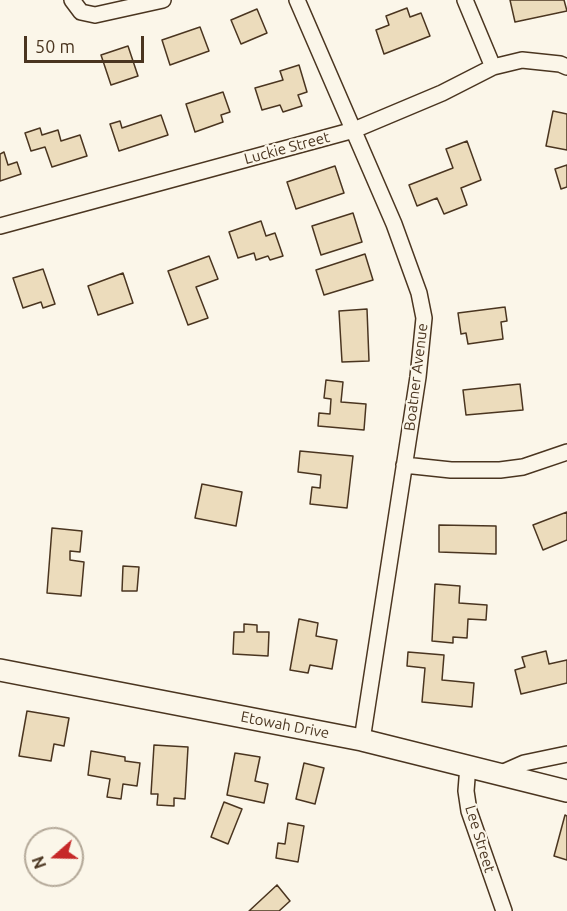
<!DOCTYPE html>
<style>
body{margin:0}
#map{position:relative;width:567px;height:911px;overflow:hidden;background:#fbf6e9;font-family:Ubuntu,sans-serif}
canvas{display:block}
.north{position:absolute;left:24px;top:827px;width:60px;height:60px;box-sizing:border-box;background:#fbf6e9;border:2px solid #b4a999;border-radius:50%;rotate:250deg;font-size:16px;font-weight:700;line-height:24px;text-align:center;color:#4a3520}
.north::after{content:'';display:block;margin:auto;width:21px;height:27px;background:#c62828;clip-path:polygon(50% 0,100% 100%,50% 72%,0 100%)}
.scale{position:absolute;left:24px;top:36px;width:120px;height:27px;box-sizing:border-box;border:3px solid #4a3520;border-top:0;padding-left:8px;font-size:18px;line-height:21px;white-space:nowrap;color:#4a3520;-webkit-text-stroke:4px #fbf6e9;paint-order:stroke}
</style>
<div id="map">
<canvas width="567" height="911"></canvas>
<div class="north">N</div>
<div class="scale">50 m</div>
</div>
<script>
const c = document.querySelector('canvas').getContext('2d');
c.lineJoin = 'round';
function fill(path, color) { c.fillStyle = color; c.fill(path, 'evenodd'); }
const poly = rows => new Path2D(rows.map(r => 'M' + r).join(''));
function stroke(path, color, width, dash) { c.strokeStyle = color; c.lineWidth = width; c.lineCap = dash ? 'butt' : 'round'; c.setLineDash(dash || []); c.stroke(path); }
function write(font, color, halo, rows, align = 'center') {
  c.font = font + ' Ubuntu,sans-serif'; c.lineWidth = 4.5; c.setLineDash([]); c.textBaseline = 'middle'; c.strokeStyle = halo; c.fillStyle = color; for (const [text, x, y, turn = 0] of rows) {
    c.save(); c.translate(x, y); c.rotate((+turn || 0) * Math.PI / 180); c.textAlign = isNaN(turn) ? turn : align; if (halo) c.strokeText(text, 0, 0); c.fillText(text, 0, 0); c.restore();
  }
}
const building = poly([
 [510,0,564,0,567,11,515,22,510,0],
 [407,8,410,17,421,13,430,36,384,54,376,30,389,25,386,16,407,8],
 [257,9,267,33,241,44,231,20,257,9],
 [200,27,209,51,170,65,162,40,200,27],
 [128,46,138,76,111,85,101,55,128,46],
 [299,65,307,92,298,95,302,106,283,112,280,105,262,110,255,88,283,80,280,71,299,65],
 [223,92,230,112,221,115,223,122,195,132,186,104,223,92],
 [553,111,567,114,567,150,546,146,553,111],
 [161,115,168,135,119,151,110,124,120,121,122,128,161,115],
 [40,128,42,135,58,130,61,141,80,135,87,156,52,167,45,147,31,151,25,133,40,128],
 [467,141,481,180,461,188,467,205,444,214,437,198,417,206,409,185,453,168,446,149,467,141],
 [4,152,8,165,17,162,21,174,0,181,0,154,4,152],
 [567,165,567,187,561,189,555,169,567,165],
 [335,166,344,193,296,209,287,182,335,166],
 [353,213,362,242,321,255,312,226,353,213],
 [261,221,266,236,275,233,283,256,270,260,268,256,256,260,254,253,238,258,229,232,261,221],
 [365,254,373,280,324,295,316,270,365,254],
 [209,256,218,279,196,287,208,318,188,325,168,271,209,256],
 [43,269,55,304,43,308,41,302,23,308,13,278,43,269],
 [123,273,133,303,98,315,88,286,123,273],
 [505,307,507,321,501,322,503,339,468,344,466,333,461,334,458,313,505,307],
 [367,309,369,361,342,362,339,311,367,309],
 [326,380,343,382,341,402,366,404,364,430,318,426,319,413,330,414,331,399,324,398,326,380],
 [520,384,523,410,466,415,463,390,520,384],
 [300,451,353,456,347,508,310,504,312,487,320,488,321,475,298,472,300,451],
 [202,484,242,492,236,526,195,518,202,484],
 [567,512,567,540,543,550,533,525,567,512],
 [439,525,496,526,496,554,439,552,439,525],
 [52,528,82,531,80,552,70,551,70,560,84,562,81,596,47,593,52,528],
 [123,566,139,567,137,591,122,591,123,566],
 [435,584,460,586,459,603,487,605,486,620,468,619,467,638,453,637,453,643,432,641,435,584],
 [299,619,318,623,316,636,337,640,332,669,310,665,308,673,290,670,299,619],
 [244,624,257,625,257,632,269,632,268,656,233,654,234,632,244,632,244,624],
 [546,651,549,664,567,660,567,683,521,694,515,670,525,667,522,657,546,651],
 [408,652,444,655,442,680,474,683,472,707,422,702,425,668,407,666,408,652],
 [27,711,69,718,64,746,54,744,51,761,19,756,27,711],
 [154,745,188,747,185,799,174,798,174,806,157,805,158,794,151,794,154,745],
 [91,751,125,757,125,761,140,763,137,786,123,784,121,799,107,797,110,779,88,775,91,751],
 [235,753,260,757,255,781,268,784,264,803,227,795,235,753],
 [304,763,324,768,315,804,296,799,304,763],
 [224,802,242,809,228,844,211,837,224,802],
 [565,815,567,816,567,860,554,856,565,815],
 [288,823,304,826,298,862,276,858,278,843,285,844,288,823],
 [277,885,290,901,279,911,249,911,277,885]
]);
fill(building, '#ecdcbc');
stroke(building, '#4a3520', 1.5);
const street = poly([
 [72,0,81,12,95,15,163,0],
 [297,0,394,224,419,293,424,318,418,377,362,740],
 [465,0,493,67],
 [0,226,354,130,442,93,493,67,522,60,560,64,567,67],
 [404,465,451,470,500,470,523,467,567,452],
 [468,766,466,791,469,811,504,911],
 [499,774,524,763,567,754]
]);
const secondary = poly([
 [0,670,362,740,567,791]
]);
stroke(street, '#4a3520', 18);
stroke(secondary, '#4a3520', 24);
stroke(street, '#fbf6e9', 15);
stroke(secondary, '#fbf6e9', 21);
write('15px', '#4a3520', '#fbf6e9', [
 ["Luckie Street",287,148,-15],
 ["Boatner Avenue",416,377,-83],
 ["Etowah Drive",285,725,11],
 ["Lee Street",480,839,73]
]);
</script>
